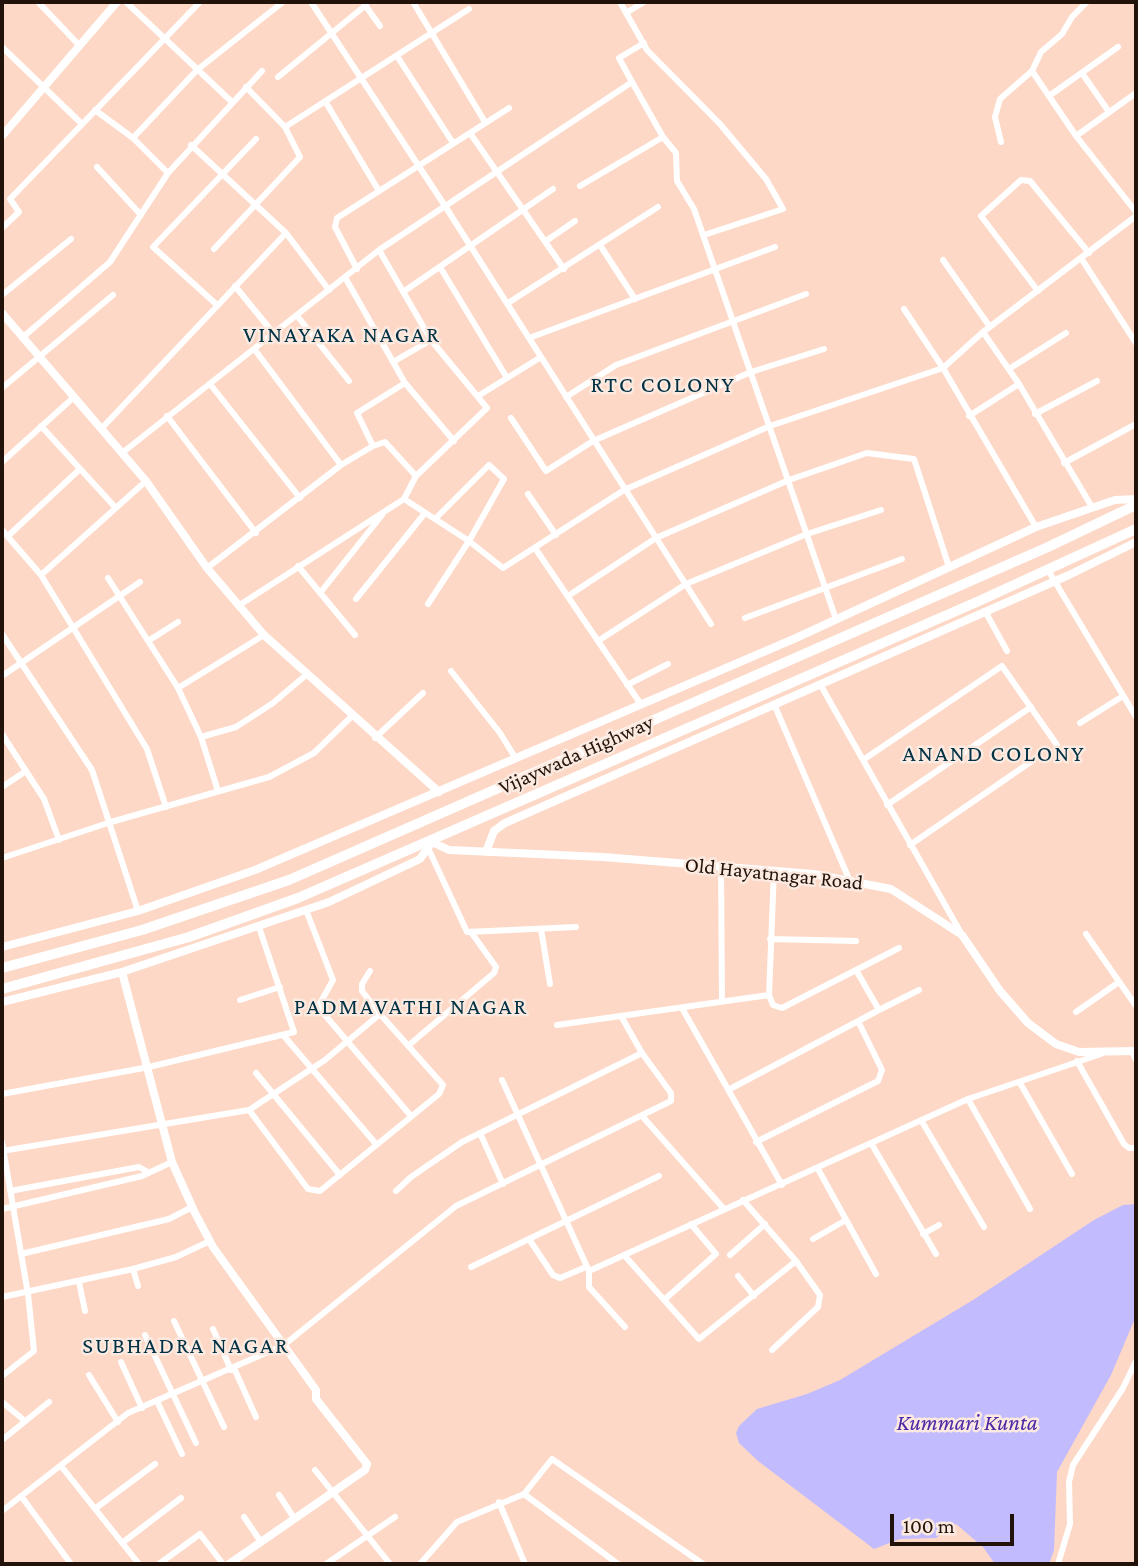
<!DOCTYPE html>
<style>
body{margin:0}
#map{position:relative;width:1138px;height:1566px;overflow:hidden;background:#fdd8c6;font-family:"Crimson Pro",serif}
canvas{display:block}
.frame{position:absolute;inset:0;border:4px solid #21120a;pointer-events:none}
.scale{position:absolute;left:890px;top:1514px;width:124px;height:32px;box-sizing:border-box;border:4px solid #21120a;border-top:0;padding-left:9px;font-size:21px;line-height:24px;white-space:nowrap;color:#21120a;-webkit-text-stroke:5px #fceae0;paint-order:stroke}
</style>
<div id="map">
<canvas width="1138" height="1566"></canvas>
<div class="frame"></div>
<div class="scale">100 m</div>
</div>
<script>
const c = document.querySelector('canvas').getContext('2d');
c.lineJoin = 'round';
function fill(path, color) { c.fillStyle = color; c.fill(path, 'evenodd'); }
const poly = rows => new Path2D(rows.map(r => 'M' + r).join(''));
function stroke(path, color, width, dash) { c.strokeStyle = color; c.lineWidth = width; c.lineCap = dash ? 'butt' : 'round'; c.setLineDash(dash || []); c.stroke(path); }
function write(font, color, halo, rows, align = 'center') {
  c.font = font + ' "Crimson Pro",serif'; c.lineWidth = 5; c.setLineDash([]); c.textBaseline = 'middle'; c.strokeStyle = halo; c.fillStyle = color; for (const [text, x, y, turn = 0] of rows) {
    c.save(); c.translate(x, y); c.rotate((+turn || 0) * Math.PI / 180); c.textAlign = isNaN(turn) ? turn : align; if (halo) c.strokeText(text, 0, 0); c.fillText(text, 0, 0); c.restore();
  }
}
fill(poly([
 [1136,1204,1136,1316,1111,1375,1057,1472,1054,1550,1049,1564,995,1564,983,1547,956,1524,936,1538,900,1539,874,1549,758,1461,739,1443,736,1433,739,1426,757,1409,807,1394,840,1380,973,1300,1094,1220,1123,1205]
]), '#c2bbfe');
stroke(poly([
 [38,2,78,44],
 [126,2,232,102],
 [311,2,445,206,711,624],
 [363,2,380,26],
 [413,2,485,122],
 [620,2,647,50,720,124,766,179,783,209,704,235],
 [626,13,644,2],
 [2,47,82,124],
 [397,56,453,143],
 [1032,71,1076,136,1136,212],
 [1082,73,1109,112],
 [278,77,366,5],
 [632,82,663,137],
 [1049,96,1118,47],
 [325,101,379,191],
 [95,110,133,138],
 [285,127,469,9],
 [470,133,564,269],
 [1076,136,1136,93],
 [1001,142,995,117,1000,99,1032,71,1041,52,1062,34,1072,17,1087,2],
 [191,145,286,233,329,290],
 [97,167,141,215],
 [168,173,133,138,197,70,283,2],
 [580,186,663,137,676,153,677,181,694,209,836,619],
 [2,228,19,212,10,199,200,2],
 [546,241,575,221],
 [600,245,635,299],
 [214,249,300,157,285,127,246,87],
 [1081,258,1136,343],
 [943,260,990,327],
 [440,267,507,378],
 [357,269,335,227,337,218,509,108],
 [346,279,405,383,454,441],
 [235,286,274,334],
 [1038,291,981,216,1021,180,1030,181,1089,253],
 [403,292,553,189],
 [2,295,71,239],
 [508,303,658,207],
 [216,304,153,247,256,139],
 [904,309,943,368,1036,527],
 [298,317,349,381],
 [983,332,1019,384],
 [22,338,110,262,168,173,262,71],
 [529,338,775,247],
 [255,350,341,465],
 [393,362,431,340],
 [1009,369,1066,333],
 [210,384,300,498],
 [2,388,113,295],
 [478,396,541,357],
 [566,397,616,365,806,294],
 [1035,414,1097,381],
 [167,416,256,533],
 [969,416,1019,384,1092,507],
 [511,418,546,471,593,441,751,372,824,349],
 [41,426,115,507],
 [102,428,286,233],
 [373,446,357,413,405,383],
 [122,453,379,250,632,82,619,58,644,43],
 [2,462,74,397],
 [1064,463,1136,424],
 [528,494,556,535],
 [404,499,469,541,503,568,624,490,770,426,943,368,983,332,1136,216],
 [2,530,41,575,147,749,166,807],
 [8,536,80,469],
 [535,548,640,703],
 [298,566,355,635],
 [207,568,341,465,373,446,385,442,416,476],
 [1048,570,1136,717],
 [41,575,146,481],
 [108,578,178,688,201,737,218,791],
 [320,593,382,515],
 [568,596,656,538,789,480,867,453,914,459,949,567],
 [356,599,425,513],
 [428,604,469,541,504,479,489,465,435,519],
 [238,606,404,499,416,476,487,408,431,340,379,250],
 [985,611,1007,651],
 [745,618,902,559],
 [2,634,92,770,138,911],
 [148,641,178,622],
 [598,641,686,584,807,534,881,510],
 [451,671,500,733,516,759],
 [2,676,140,582],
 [820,684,961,933],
 [627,685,668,664],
 [178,688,264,635],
 [774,704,849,879],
 [1080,723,1123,696],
 [2,734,44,799,59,840],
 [201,737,236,727,273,703,306,675],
 [375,738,423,693],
 [863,760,1002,666,1057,745],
 [2,787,26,771],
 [887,805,1031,707],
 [910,845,1032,761],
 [429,850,467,932,576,927],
 [2,858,111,822,269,777,314,753,352,716],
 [721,865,722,1001],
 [774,870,769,995,773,1005,782,1008,899,948],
 [306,910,333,980,318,1007,411,1116],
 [541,929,550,984],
 [1086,934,1136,1006],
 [770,939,856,941],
 [240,1000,280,987],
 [682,1008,782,1185],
 [879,1010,919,990],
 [1076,1012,1119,982],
 [557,1025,769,995],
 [284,1036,376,1144],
 [409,1045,494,973,496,967,471,932],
 [1132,1052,1136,1060],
 [1077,1061,1124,1144,1129,1148,1136,1148],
 [256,1073,340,1175],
 [502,1080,589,1271,968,1099,1101,1054],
 [1020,1083,1072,1174],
 [730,1089,879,1010,856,970],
 [2,1094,149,1067,294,1032,259,927],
 [968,1099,1030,1209],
 [249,1110,308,1189,320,1191,439,1094,443,1085,380,1014],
 [643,1117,724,1209],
 [921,1120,984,1227],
 [480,1133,503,1184],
 [2,1142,28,1294,34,1351,2,1376],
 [756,1142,878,1081,882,1070,859,1023],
 [871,1143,936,1254],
 [2,1151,249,1110,325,1060,380,1014,362,991,362,984,370,971],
 [818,1169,876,1274],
 [10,1191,139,1167,148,1172],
 [396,1191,411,1177,462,1142,642,1053],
 [743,1200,796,1261,820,1295,818,1307,772,1350],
 [2,1209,142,1176,172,1162],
 [923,1234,939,1225],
 [529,1239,553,1275,560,1278,586,1267],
 [813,1239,846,1220],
 [21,1254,169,1219,192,1207],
 [624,1255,699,1339,796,1261],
 [730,1255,765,1224],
 [471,1267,659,1176],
 [133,1269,138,1286],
 [589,1271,589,1287,625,1327],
 [738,1276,754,1296],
 [79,1282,85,1311],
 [2,1297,133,1269,176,1257,210,1241],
 [664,1300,716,1254,691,1224],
 [174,1321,224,1427],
 [213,1329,231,1370],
 [145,1335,196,1443],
 [121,1362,142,1408],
 [234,1368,256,1417],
 [89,1375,118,1422],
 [157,1401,182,1454],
 [2,1402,25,1421],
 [2,1440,49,1402],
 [61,1466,139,1564],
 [315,1470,390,1564],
 [524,1494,552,1459,703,1564],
 [279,1495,294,1518],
 [21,1496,71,1564],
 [499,1502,525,1564],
 [96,1508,155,1464],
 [2,1511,128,1413,284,1345,456,1206,671,1101,671,1093,642,1053,621,1016],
 [244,1517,261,1542],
 [122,1543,181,1498],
 [159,1564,200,1534,223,1564],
 [326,1564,395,1517],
 [420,1564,457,1522,524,1494,618,1564],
 [1058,1564,1070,1524,1069,1482,1073,1465,1123,1388,1136,1361]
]), '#fff', 6);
stroke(poly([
 [2,136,117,2],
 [2,313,146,481,207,568,264,635,439,792],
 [486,852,494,831,505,823,1069,575,1136,542],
 [2,947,138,911,255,870,796,638,1036,527,1115,500,1136,499],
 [122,972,172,1162,194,1211,213,1247,316,1390,316,1399,367,1464,365,1470,229,1564],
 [2,1002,122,972,329,902,420,859,432,842,449,850,603,857,813,874,891,889,962,935,1000,991,1028,1023,1056,1044,1079,1052,1136,1051]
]), '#fff', 8);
stroke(poly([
 [2,968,142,930,289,880,1048,547,1136,505],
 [2,989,189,937,298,898,979,601,1136,529]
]), '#fff', 10);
write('21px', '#21120a', '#fceae0', [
 ["Vijaywada Highway",576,755,-24],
 ["Old Hayatnagar Road",774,874,6]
]);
c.letterSpacing = '2px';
write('23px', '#003144', '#fceae0', [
 ["VINAYAKA NAGAR",342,335],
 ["RTC COLONY",663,385],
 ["ANAND COLONY",994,754],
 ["PADMAVATHI NAGAR",411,1007],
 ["SUBHADRA NAGAR",186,1346]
]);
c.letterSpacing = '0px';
write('italic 23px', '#4e29a6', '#fceae0', [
 ["Kummari Kunta",967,1423]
]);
</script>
